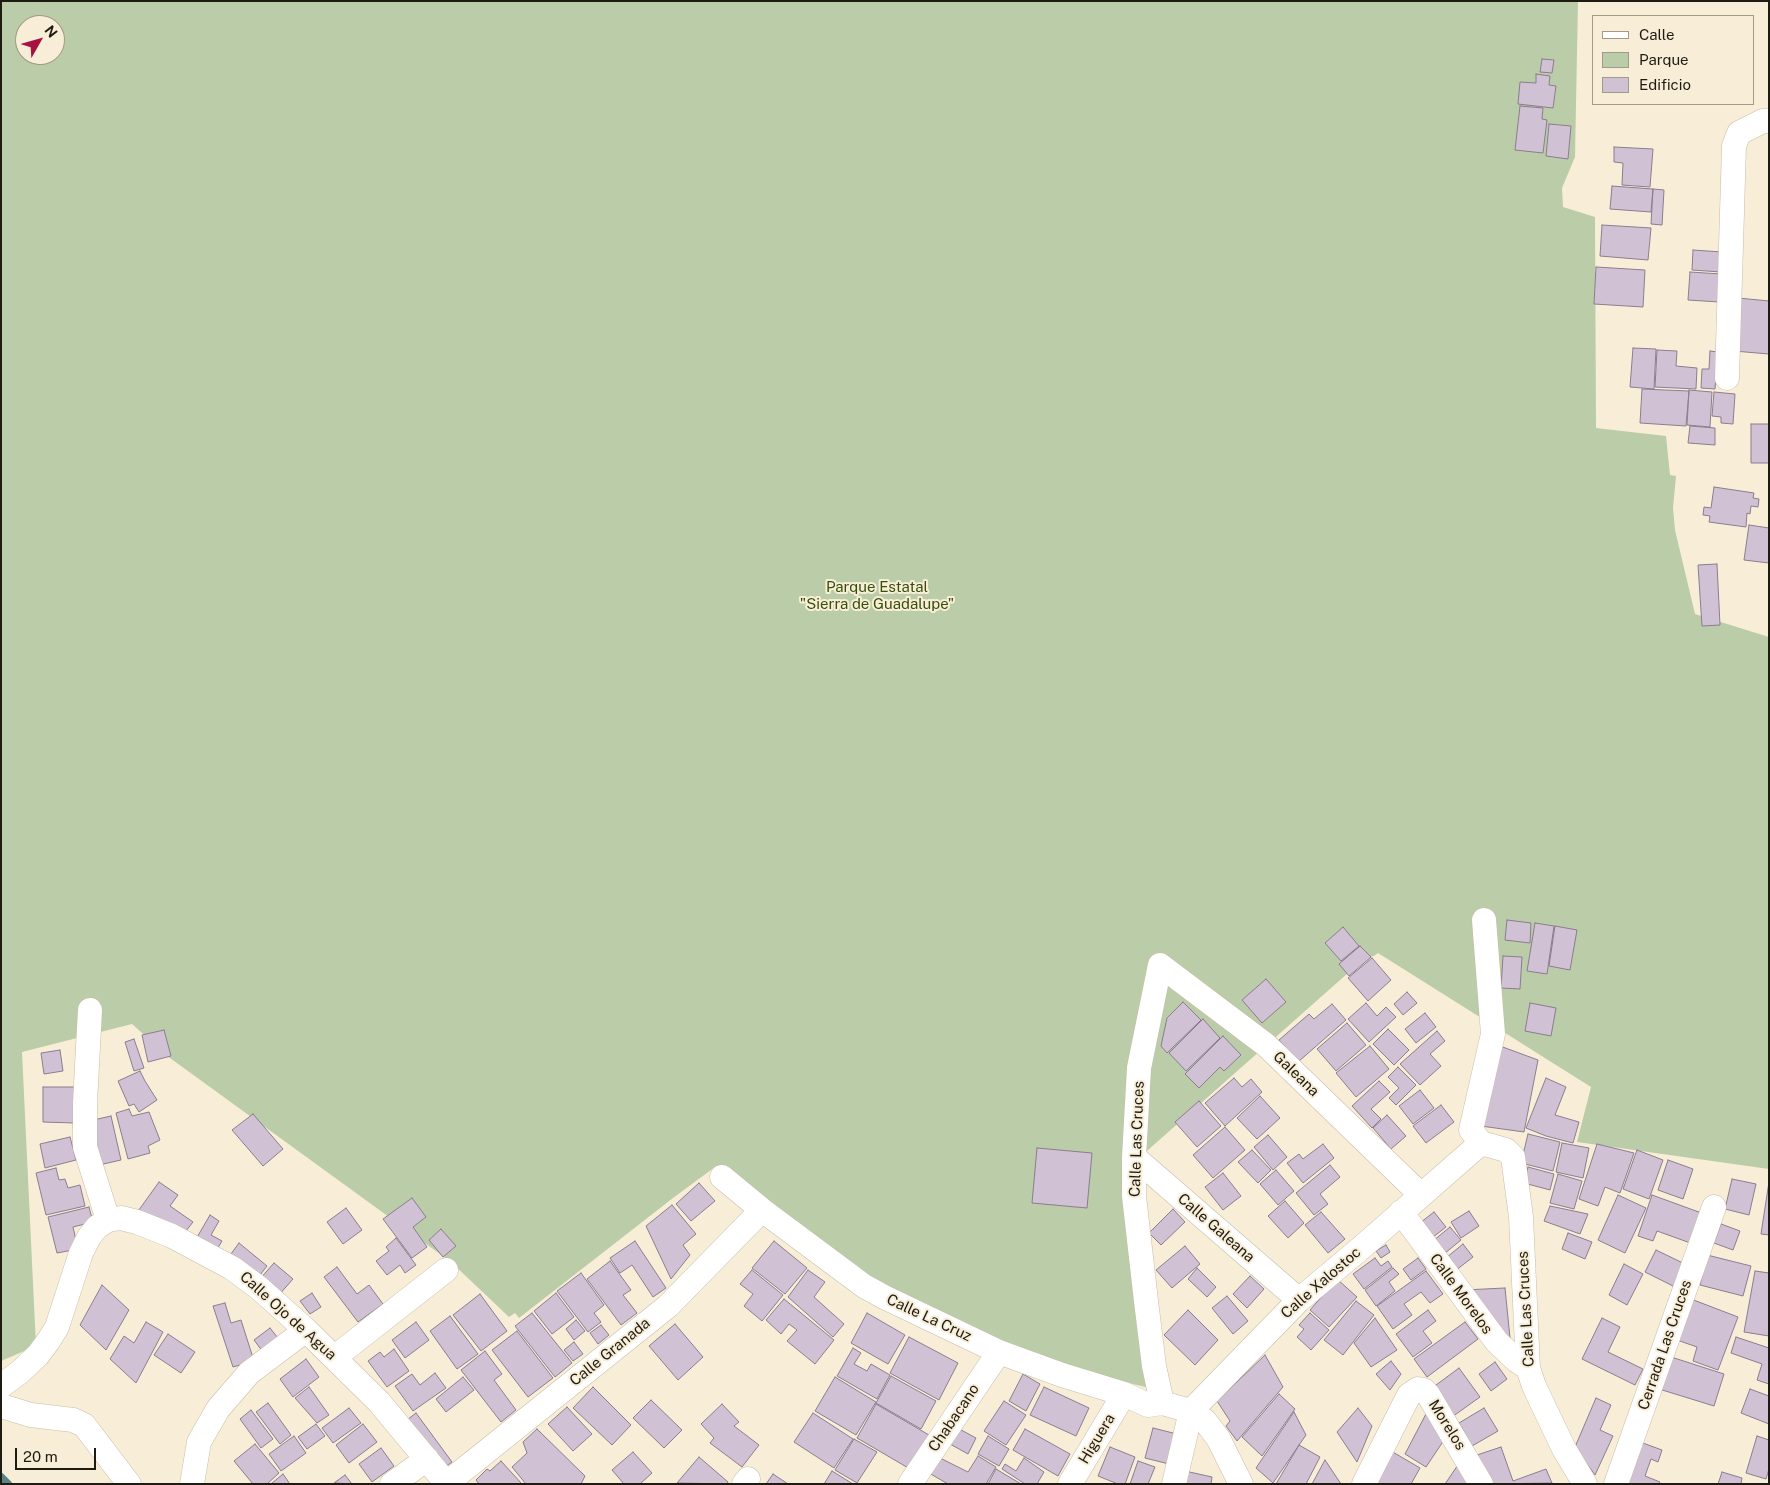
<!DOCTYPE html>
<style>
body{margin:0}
#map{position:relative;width:1770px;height:1485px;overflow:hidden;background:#f8eed7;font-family:"Public Sans",sans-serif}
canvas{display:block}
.frame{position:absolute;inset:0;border:2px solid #1e1b13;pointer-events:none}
.legend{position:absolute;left:1592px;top:15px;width:162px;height:90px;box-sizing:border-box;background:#f8eed7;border:1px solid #a19a89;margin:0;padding:6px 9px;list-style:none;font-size:15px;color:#1e1b13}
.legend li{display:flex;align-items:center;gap:10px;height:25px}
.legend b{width:25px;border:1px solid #a19a89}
.north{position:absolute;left:15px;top:15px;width:50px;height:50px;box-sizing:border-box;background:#f8eed7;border:1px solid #a19a89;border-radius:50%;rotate:52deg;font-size:14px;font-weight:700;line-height:20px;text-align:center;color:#1e1b13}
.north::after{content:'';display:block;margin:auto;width:18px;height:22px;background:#a81243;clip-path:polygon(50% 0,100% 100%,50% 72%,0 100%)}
.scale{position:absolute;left:15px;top:1448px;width:81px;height:22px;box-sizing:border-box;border:2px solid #1e1b13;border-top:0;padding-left:6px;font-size:15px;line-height:18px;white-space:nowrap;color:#1e1b13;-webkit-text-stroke:4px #f8eed7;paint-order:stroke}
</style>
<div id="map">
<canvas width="1770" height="1485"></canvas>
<div class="frame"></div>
<ul class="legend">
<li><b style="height:6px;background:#fff"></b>Calle</li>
<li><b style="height:14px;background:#bbcca8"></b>Parque</li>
<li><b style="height:14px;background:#d0c1d4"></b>Edificio</li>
</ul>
<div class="north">N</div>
<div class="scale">20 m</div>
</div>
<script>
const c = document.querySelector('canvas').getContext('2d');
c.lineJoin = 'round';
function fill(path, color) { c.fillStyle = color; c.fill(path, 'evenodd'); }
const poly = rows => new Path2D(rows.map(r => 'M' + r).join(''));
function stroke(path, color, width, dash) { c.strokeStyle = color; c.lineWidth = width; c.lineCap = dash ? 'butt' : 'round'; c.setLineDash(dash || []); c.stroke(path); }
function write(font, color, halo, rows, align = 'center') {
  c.font = font + ' "Public Sans",sans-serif'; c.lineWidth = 4; c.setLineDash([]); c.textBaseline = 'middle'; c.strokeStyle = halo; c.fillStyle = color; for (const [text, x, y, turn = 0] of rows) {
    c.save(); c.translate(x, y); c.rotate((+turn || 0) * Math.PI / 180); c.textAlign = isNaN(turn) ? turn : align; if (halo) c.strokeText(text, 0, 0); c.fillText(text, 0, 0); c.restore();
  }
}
fill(poly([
 [1,1,1578,1,1575,157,1562,188,1563,207,1595,217,1596,428,1666,436,1670,475,1676,476,1673,508,1675,530,1695,614,1769,637,1769,1169,1577,1142,1591,1087,1378,953,1374,956,1365,958,1122,1173,1150,1388,1049,1364,883,1291,715,1167,673,1198,519,1318,515,1313,509,1317,451,1262,170,1058,132,1024,22,1052,36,1346,1,1361],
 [25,25,55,25,55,55,25,55]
]), '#bbcca8');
stroke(poly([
 [1,1477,8,1484]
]), '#598684', 8);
const building = poly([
 [1542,59,1554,60,1552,73,1540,72,1542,59],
 [1536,74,1550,76,1549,85,1556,86,1553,108,1518,104,1520,82,1536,83,1536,74],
 [1520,106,1543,108,1542,119,1547,120,1543,153,1515,150,1520,106],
 [1549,124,1571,126,1568,159,1546,156,1549,124],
 [1614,147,1653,149,1650,187,1622,185,1623,163,1614,162,1614,147],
 [1612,186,1653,189,1651,212,1610,209,1612,186],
 [1653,189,1664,190,1662,225,1651,224,1653,189],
 [1602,225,1651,228,1648,260,1600,256,1602,225],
 [1693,250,1722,252,1721,272,1692,270,1693,250],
 [1596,267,1645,270,1643,307,1594,304,1596,267],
 [1690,272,1721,274,1719,302,1688,300,1690,272],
 [1738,298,1769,301,1769,354,1734,351,1738,298],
 [1633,348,1656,349,1654,389,1630,387,1633,348],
 [1657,350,1677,351,1676,366,1697,368,1696,389,1655,387,1657,350],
 [1710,351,1718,352,1715,389,1701,388,1702,369,1709,369,1710,351],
 [1642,389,1689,391,1686,426,1640,423,1642,389],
 [1689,390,1712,392,1710,427,1687,425,1689,390],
 [1714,392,1735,394,1733,424,1721,423,1721,417,1712,416,1714,392],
 [1751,424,1769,424,1769,463,1751,463,1751,424],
 [1690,426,1715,428,1715,445,1688,443,1690,426],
 [1714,487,1754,493,1753,498,1759,499,1758,507,1751,506,1750,514,1747,513,1746,527,1709,522,1710,516,1703,515,1704,507,1711,508,1714,487],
 [1749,525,1769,528,1769,563,1744,560,1749,525],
 [1717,564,1720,625,1702,626,1698,565,1717,564],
 [1507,920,1531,923,1530,943,1505,940,1507,920],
 [1535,923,1554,926,1547,974,1527,971,1535,923],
 [1555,926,1577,930,1570,970,1549,966,1555,926],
 [1343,927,1359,946,1341,961,1325,943,1343,927],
 [1360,946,1371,957,1349,976,1339,964,1360,946],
 [1503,956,1522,957,1520,989,1501,988,1503,956],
 [1372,958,1391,980,1368,1001,1348,978,1372,958],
 [1266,979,1286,1002,1262,1023,1242,1000,1266,979],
 [1407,992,1417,1003,1403,1015,1394,1004,1407,992],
 [1183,1002,1201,1020,1167,1053,1161,1046,1167,1018,1183,1002],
 [1366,1003,1377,1016,1386,1007,1396,1017,1369,1042,1348,1019,1366,1003],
 [1530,1003,1556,1008,1551,1036,1525,1031,1530,1003],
 [1332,1004,1346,1020,1298,1062,1279,1040,1309,1014,1314,1019,1332,1004],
 [1425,1013,1436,1027,1416,1043,1405,1029,1425,1013],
 [1203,1019,1220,1038,1186,1071,1169,1053,1203,1019],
 [1347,1023,1366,1045,1336,1071,1317,1049,1347,1023],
 [1388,1029,1409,1050,1394,1065,1373,1044,1388,1029],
 [164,1030,171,1056,148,1062,142,1035,164,1030],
 [1437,1031,1445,1041,1430,1054,1441,1066,1420,1085,1400,1064,1437,1031],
 [1223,1036,1241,1055,1224,1071,1220,1067,1199,1088,1185,1074,1223,1036],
 [134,1039,144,1068,134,1071,125,1042,134,1039],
 [1370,1046,1389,1069,1356,1097,1336,1073,1370,1046],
 [1500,1046,1538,1060,1524,1132,1481,1126,1500,1046],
 [60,1050,63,1071,44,1074,41,1053,60,1050],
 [1398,1067,1416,1085,1396,1105,1389,1098,1399,1088,1388,1077,1398,1067],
 [140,1071,145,1081,157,1100,139,1112,134,1104,129,1106,118,1081,140,1071],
 [1234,1078,1242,1087,1251,1079,1262,1092,1225,1126,1205,1103,1234,1078],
 [1546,1078,1566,1087,1555,1115,1579,1122,1573,1143,1546,1136,1526,1128,1546,1078],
 [1379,1081,1390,1092,1371,1109,1381,1119,1372,1128,1352,1106,1379,1081],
 [43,1087,74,1087,74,1123,43,1122,43,1087],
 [1420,1090,1434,1108,1413,1124,1399,1106,1420,1090],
 [1260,1096,1280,1118,1257,1139,1237,1118,1260,1096],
 [1199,1101,1221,1126,1197,1147,1175,1122,1199,1101],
 [1441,1105,1454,1122,1426,1143,1413,1126,1441,1105],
 [129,1109,132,1116,149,1112,160,1140,148,1146,150,1153,128,1159,116,1113,129,1109],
 [253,1114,283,1149,263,1166,232,1130,253,1114],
 [1387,1115,1406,1136,1391,1149,1373,1128,1387,1115],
 [111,1116,121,1160,99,1165,89,1121,111,1116],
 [1225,1127,1245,1150,1213,1178,1193,1155,1225,1127],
 [1528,1134,1560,1142,1553,1171,1521,1163,1528,1134],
 [1268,1135,1287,1157,1273,1170,1254,1147,1268,1135],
 [70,1137,76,1160,45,1168,40,1144,70,1137],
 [1562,1143,1589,1148,1583,1178,1556,1172,1562,1143],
 [1323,1144,1334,1158,1303,1183,1287,1163,1299,1154,1303,1159,1323,1144],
 [1597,1144,1634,1153,1620,1193,1605,1187,1598,1206,1579,1199,1597,1144],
 [1037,1148,1092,1153,1087,1208,1032,1203,1037,1148],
 [1252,1150,1271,1170,1258,1183,1238,1162,1252,1150],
 [1637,1150,1663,1160,1649,1199,1623,1189,1637,1150],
 [1668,1160,1693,1169,1683,1199,1658,1190,1668,1160],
 [1330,1165,1340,1177,1320,1194,1328,1204,1314,1215,1296,1193,1330,1165],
 [1528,1167,1554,1174,1550,1190,1524,1183,1528,1167],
 [56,1168,59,1180,65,1179,68,1188,80,1185,85,1206,46,1215,36,1173,56,1168],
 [1276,1170,1294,1191,1278,1205,1260,1184,1276,1170],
 [1223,1173,1241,1196,1223,1210,1205,1187,1223,1173],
 [1558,1174,1582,1181,1574,1209,1550,1203,1558,1174],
 [1732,1179,1756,1184,1749,1215,1725,1209,1732,1179],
 [159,1182,178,1195,170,1206,193,1222,182,1236,136,1214,159,1182],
 [1769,1182,1769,1235,1761,1234,1769,1182],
 [699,1183,715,1201,691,1221,676,1204,699,1183],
 [1618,1195,1646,1208,1625,1253,1598,1240,1618,1195],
 [1652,1195,1707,1215,1696,1245,1657,1231,1653,1241,1638,1236,1652,1195],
 [412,1198,426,1217,413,1227,427,1247,412,1258,383,1219,412,1198],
 [1285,1201,1304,1223,1288,1238,1268,1216,1285,1201],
 [672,1205,696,1234,683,1245,690,1255,671,1279,646,1226,672,1205],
 [1550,1206,1588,1214,1580,1234,1544,1221,1550,1206],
 [89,1207,93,1222,73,1227,78,1249,57,1253,48,1217,89,1207],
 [346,1208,362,1230,343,1244,327,1222,346,1208],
 [1173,1209,1185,1222,1161,1245,1149,1233,1173,1209],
 [1469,1211,1479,1226,1461,1238,1451,1222,1469,1211],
 [1321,1212,1345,1239,1328,1253,1305,1225,1321,1212],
 [1434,1212,1446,1227,1428,1241,1416,1226,1434,1212],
 [210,1215,219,1221,211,1235,222,1241,216,1251,196,1239,210,1215],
 [1721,1224,1740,1231,1733,1250,1714,1243,1721,1224],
 [1450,1227,1461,1240,1439,1258,1428,1245,1450,1227],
 [441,1229,456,1246,443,1257,429,1240,441,1229],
 [1568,1233,1592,1242,1585,1259,1562,1249,1568,1233],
 [396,1238,416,1265,405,1273,400,1265,387,1275,376,1261,389,1251,386,1247,396,1238],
 [635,1241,666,1288,653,1297,632,1265,620,1273,610,1258,635,1241],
 [774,1241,807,1268,785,1294,752,1268,774,1241],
 [239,1243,267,1266,256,1280,228,1258,239,1243],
 [1463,1244,1473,1257,1451,1274,1441,1262,1463,1244],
 [1386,1245,1390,1252,1381,1258,1376,1251,1386,1245],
 [1185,1246,1200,1264,1172,1288,1156,1270,1185,1246],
 [1656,1250,1687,1265,1677,1288,1645,1272,1656,1250],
 [1707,1255,1751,1266,1743,1296,1700,1285,1707,1255],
 [1375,1258,1381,1266,1388,1261,1392,1267,1364,1289,1353,1274,1375,1258],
 [1418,1258,1426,1269,1411,1280,1403,1269,1418,1258],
 [610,1261,631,1290,623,1295,637,1313,621,1325,587,1279,610,1261],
 [274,1263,293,1279,278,1296,259,1280,274,1263],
 [1624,1264,1643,1274,1627,1305,1609,1295,1624,1264],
 [337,1267,357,1294,369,1285,383,1304,358,1322,324,1277,337,1267],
 [1197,1268,1216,1287,1207,1297,1188,1279,1197,1268],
 [1393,1268,1399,1274,1389,1282,1395,1291,1376,1306,1365,1290,1393,1268],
 [752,1270,783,1295,762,1321,744,1306,753,1294,740,1284,752,1270],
 [808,1270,825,1282,814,1297,844,1324,833,1337,788,1297,808,1270],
 [1426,1271,1443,1294,1430,1303,1421,1292,1404,1304,1412,1315,1393,1329,1377,1306,1426,1271],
 [1755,1271,1769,1273,1769,1336,1744,1332,1755,1271],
 [581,1273,604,1305,594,1313,601,1322,588,1332,557,1291,581,1273],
 [1250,1276,1264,1289,1247,1308,1233,1294,1250,1276],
 [1337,1279,1357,1297,1329,1327,1310,1310,1337,1279],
 [102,1285,129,1310,106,1350,80,1325,102,1285],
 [1505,1288,1511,1348,1464,1290,1505,1288],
 [312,1293,321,1307,310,1314,300,1301,312,1293],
 [556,1293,574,1317,552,1334,534,1311,556,1293],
 [480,1294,507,1331,481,1351,453,1315,480,1294],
 [1227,1296,1248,1321,1233,1334,1212,1308,1227,1296],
 [784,1299,834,1340,815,1364,787,1341,797,1330,789,1324,781,1334,766,1320,784,1299],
 [1691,1299,1738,1317,1718,1370,1693,1361,1697,1347,1677,1340,1691,1299],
 [1356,1301,1374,1315,1343,1355,1324,1340,1356,1301],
 [225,1303,231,1323,241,1320,254,1361,233,1367,213,1306,225,1303],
 [1188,1310,1218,1340,1195,1365,1164,1335,1188,1310],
 [1428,1310,1436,1321,1423,1331,1432,1343,1413,1357,1396,1334,1428,1310],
 [532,1313,572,1363,555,1377,515,1326,532,1313],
 [867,1313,905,1335,888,1364,851,1343,867,1313],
 [1310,1313,1329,1330,1311,1350,1297,1337,1304,1329,1299,1325,1310,1313],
 [450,1316,478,1354,457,1369,430,1331,450,1316],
 [1375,1318,1397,1350,1371,1367,1354,1343,1375,1318],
 [1602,1318,1620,1327,1608,1352,1643,1369,1635,1385,1582,1359,1602,1318],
 [576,1320,585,1331,574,1340,566,1329,576,1320],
 [146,1322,163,1332,136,1383,110,1359,124,1336,134,1343,146,1322],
 [416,1322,429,1340,405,1358,392,1340,416,1322],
 [1465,1322,1478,1339,1427,1377,1414,1359,1465,1322],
 [675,1324,703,1357,678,1380,649,1346,675,1324],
 [601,1325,609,1335,598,1344,590,1333,601,1325],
 [270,1328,282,1343,266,1356,254,1340,270,1328],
 [517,1331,553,1378,528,1397,492,1350,517,1331],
 [168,1334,195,1352,181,1373,154,1355,168,1334],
 [909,1337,958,1363,939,1400,890,1373,909,1337],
 [1736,1337,1769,1348,1769,1384,1757,1380,1762,1364,1731,1353,1736,1337],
 [574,1342,583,1354,573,1361,564,1350,574,1342],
 [853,1348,861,1353,854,1364,867,1371,871,1364,890,1375,877,1399,837,1376,853,1348],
 [394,1349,409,1371,387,1387,368,1361,380,1352,384,1357,394,1349],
 [485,1351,502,1374,494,1380,516,1410,501,1422,461,1370,485,1351],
 [1265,1355,1283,1387,1237,1441,1226,1426,1230,1421,1217,1401,1265,1355],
 [1668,1356,1724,1374,1714,1406,1659,1389,1668,1356],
 [306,1359,319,1377,293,1397,280,1379,306,1359],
 [1391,1361,1401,1374,1390,1390,1376,1374,1391,1361],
 [1495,1362,1507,1379,1491,1391,1479,1374,1495,1362],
 [1459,1368,1480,1397,1452,1417,1432,1388,1459,1368],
 [435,1373,446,1388,413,1411,395,1386,412,1374,420,1385,435,1373],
 [1023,1374,1040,1384,1026,1411,1009,1401,1023,1374],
 [891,1376,936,1401,921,1429,876,1403,891,1376],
 [463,1377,474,1390,446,1412,436,1399,463,1377],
 [835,1377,876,1402,856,1435,815,1411,835,1377],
 [309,1387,329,1415,317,1423,295,1398,309,1387],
 [593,1387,631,1425,612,1445,573,1408,593,1387],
 [1044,1387,1089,1408,1076,1436,1030,1415,1044,1387],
 [1750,1389,1769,1396,1769,1424,1741,1413,1750,1389],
 [1279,1394,1295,1409,1262,1456,1242,1437,1279,1394],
 [1596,1398,1611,1405,1600,1430,1613,1436,1595,1475,1575,1447,1596,1398],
 [651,1400,682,1430,664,1448,633,1418,651,1400],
 [1004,1401,1026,1415,1006,1445,984,1431,1004,1401],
 [268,1403,291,1435,280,1444,256,1412,268,1403],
 [722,1404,739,1422,734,1426,759,1445,742,1467,710,1443,714,1438,701,1424,722,1404],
 [876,1404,929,1435,910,1469,857,1438,876,1404],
 [567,1407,592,1434,573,1451,548,1424,567,1407],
 [349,1408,361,1423,333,1443,322,1428,349,1408],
 [1358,1408,1372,1426,1357,1462,1337,1432,1358,1408],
 [1484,1408,1498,1431,1472,1446,1459,1423,1484,1408],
 [251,1410,273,1439,261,1448,240,1419,251,1410],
 [1294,1412,1306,1435,1273,1483,1256,1468,1294,1412],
 [1427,1412,1444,1440,1426,1467,1405,1454,1427,1412],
 [416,1413,452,1462,439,1471,403,1423,416,1413],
 [813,1413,853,1439,834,1468,794,1442,813,1413],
 [316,1424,325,1436,307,1449,298,1437,316,1424],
 [363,1424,377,1442,349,1463,336,1445,363,1424],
 [952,1425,976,1438,968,1454,943,1440,952,1425],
 [1153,1428,1177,1434,1169,1464,1145,1458,1153,1428],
 [537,1429,585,1476,581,1484,526,1484,512,1467,527,1453,523,1442,537,1429],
 [1025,1429,1070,1454,1058,1476,1013,1450,1025,1429],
 [294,1436,306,1453,281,1471,269,1454,294,1436],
 [988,1436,1009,1449,999,1466,978,1454,988,1436],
 [1757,1436,1769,1440,1769,1469,1766,1479,1746,1473,1757,1436],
 [854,1439,877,1452,857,1483,835,1470,854,1439],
 [1640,1442,1662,1450,1658,1462,1651,1459,1645,1476,1660,1482,1659,1484,1629,1484,1625,1482,1640,1442],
 [255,1444,279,1473,267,1484,253,1484,234,1461,255,1444],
 [1299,1445,1320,1457,1306,1484,1276,1484,1299,1445],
 [1110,1447,1135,1457,1125,1484,1118,1484,1098,1476,1110,1447],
 [1501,1447,1513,1481,1546,1469,1552,1483,1487,1484,1477,1455,1501,1447],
 [381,1448,394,1466,372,1482,359,1464,381,1448],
 [1391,1451,1420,1468,1411,1484,1373,1484,1391,1451],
 [633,1452,652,1473,640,1484,624,1484,612,1470,633,1452],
 [978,1456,996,1467,986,1484,948,1484,929,1473,938,1457,968,1472,978,1456],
 [1464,1456,1478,1484,1445,1484,1464,1456],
 [699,1457,728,1482,727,1484,677,1483,699,1457],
 [1024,1458,1044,1472,1037,1484,1025,1484,1002,1469,1005,1464,1016,1471,1024,1458],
 [1325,1460,1341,1484,1312,1484,1325,1460],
 [501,1461,522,1484,479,1484,476,1480,487,1469,490,1471,501,1461],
 [1138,1461,1155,1467,1148,1484,1130,1484,1138,1461],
 [996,1469,1021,1484,988,1484,996,1469],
 [832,1471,853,1484,824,1484,832,1471],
 [1185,1471,1212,1477,1211,1484,1182,1484,1185,1471],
 [1722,1472,1742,1478,1741,1484,1718,1484,1722,1472],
 [283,1474,290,1484,271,1484,283,1474],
 [773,1474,788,1484,766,1484,773,1474],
 [345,1475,352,1484,334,1483,345,1475]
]);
fill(building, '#d0c1d4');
stroke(building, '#8b7d8f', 1);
const minor = poly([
 [1727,378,1734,146,1739,133,1763,121,1769,121],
 [90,1010,85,1103,85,1147,108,1220],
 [1481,1143,1506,1150,1513,1157,1521,1217,1528,1368,1534,1386,1564,1449,1585,1484],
 [1481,1143,1471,1130,1493,1034,1484,920],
 [1134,1157,1299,1300],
 [722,1177,762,1210,864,1286,884,1297,999,1352,1062,1375,1124,1394,1148,1405,1162,1403,1191,1411,1205,1421,1218,1438,1241,1484],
 [1401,1212,1497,1342,1516,1360,1528,1368],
 [335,1357,446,1270],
 [1,1386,20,1372,38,1355,49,1340,57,1327,81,1253,89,1237,97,1227,108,1220,121,1218,137,1222,172,1236,232,1268,259,1288,306,1330,379,1402,447,1484],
 [1162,1403,1154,1366,1146,1301,1134,1196,1134,1157,1139,1068,1160,965,1266,1045,1421,1195],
 [1,1406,31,1415,73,1420,84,1425,129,1484],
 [1191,1411,1299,1300,1361,1248,1481,1143],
 [447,1483,668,1306,762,1210],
 [192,1484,199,1442,218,1409,249,1373,306,1330],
 [392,1484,427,1459],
 [744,1484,748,1479],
 [910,1484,999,1352],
 [1070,1484,1124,1394],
 [1174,1484,1191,1411],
 [1364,1484,1409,1395,1418,1389,1424,1390,1429,1396,1481,1484],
 [1616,1484,1714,1207]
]);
stroke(minor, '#c7bda8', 25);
stroke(minor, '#fff', 24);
write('15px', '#364f09', '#f8eed7', [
 ["Parque Estatal",877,587],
 ["\"Sierra de Guadalupe\"",877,604]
]);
write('15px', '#1e1b13', '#f8eed7', [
 ["Galeana",1296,1074,44],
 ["Calle Las Cruces",1137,1139,-88],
 ["Calle Galeana",1216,1228,41],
 ["Calle Xalostoc",1321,1283,-41],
 ["Calle Morelos",1461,1294,54],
 ["Calle Las Cruces",1526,1309,-93],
 ["Calle Ojo de Agua",288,1316,42],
 ["Calle La Cruz",929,1318,25],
 ["Cerrada Las Cruces",1665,1345,-71],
 ["Calle Granada",610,1352,-39],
 ["Chabacano",954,1418,-56],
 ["Morelos",1447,1425,58],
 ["Higuera",1097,1439,-59]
]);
</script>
